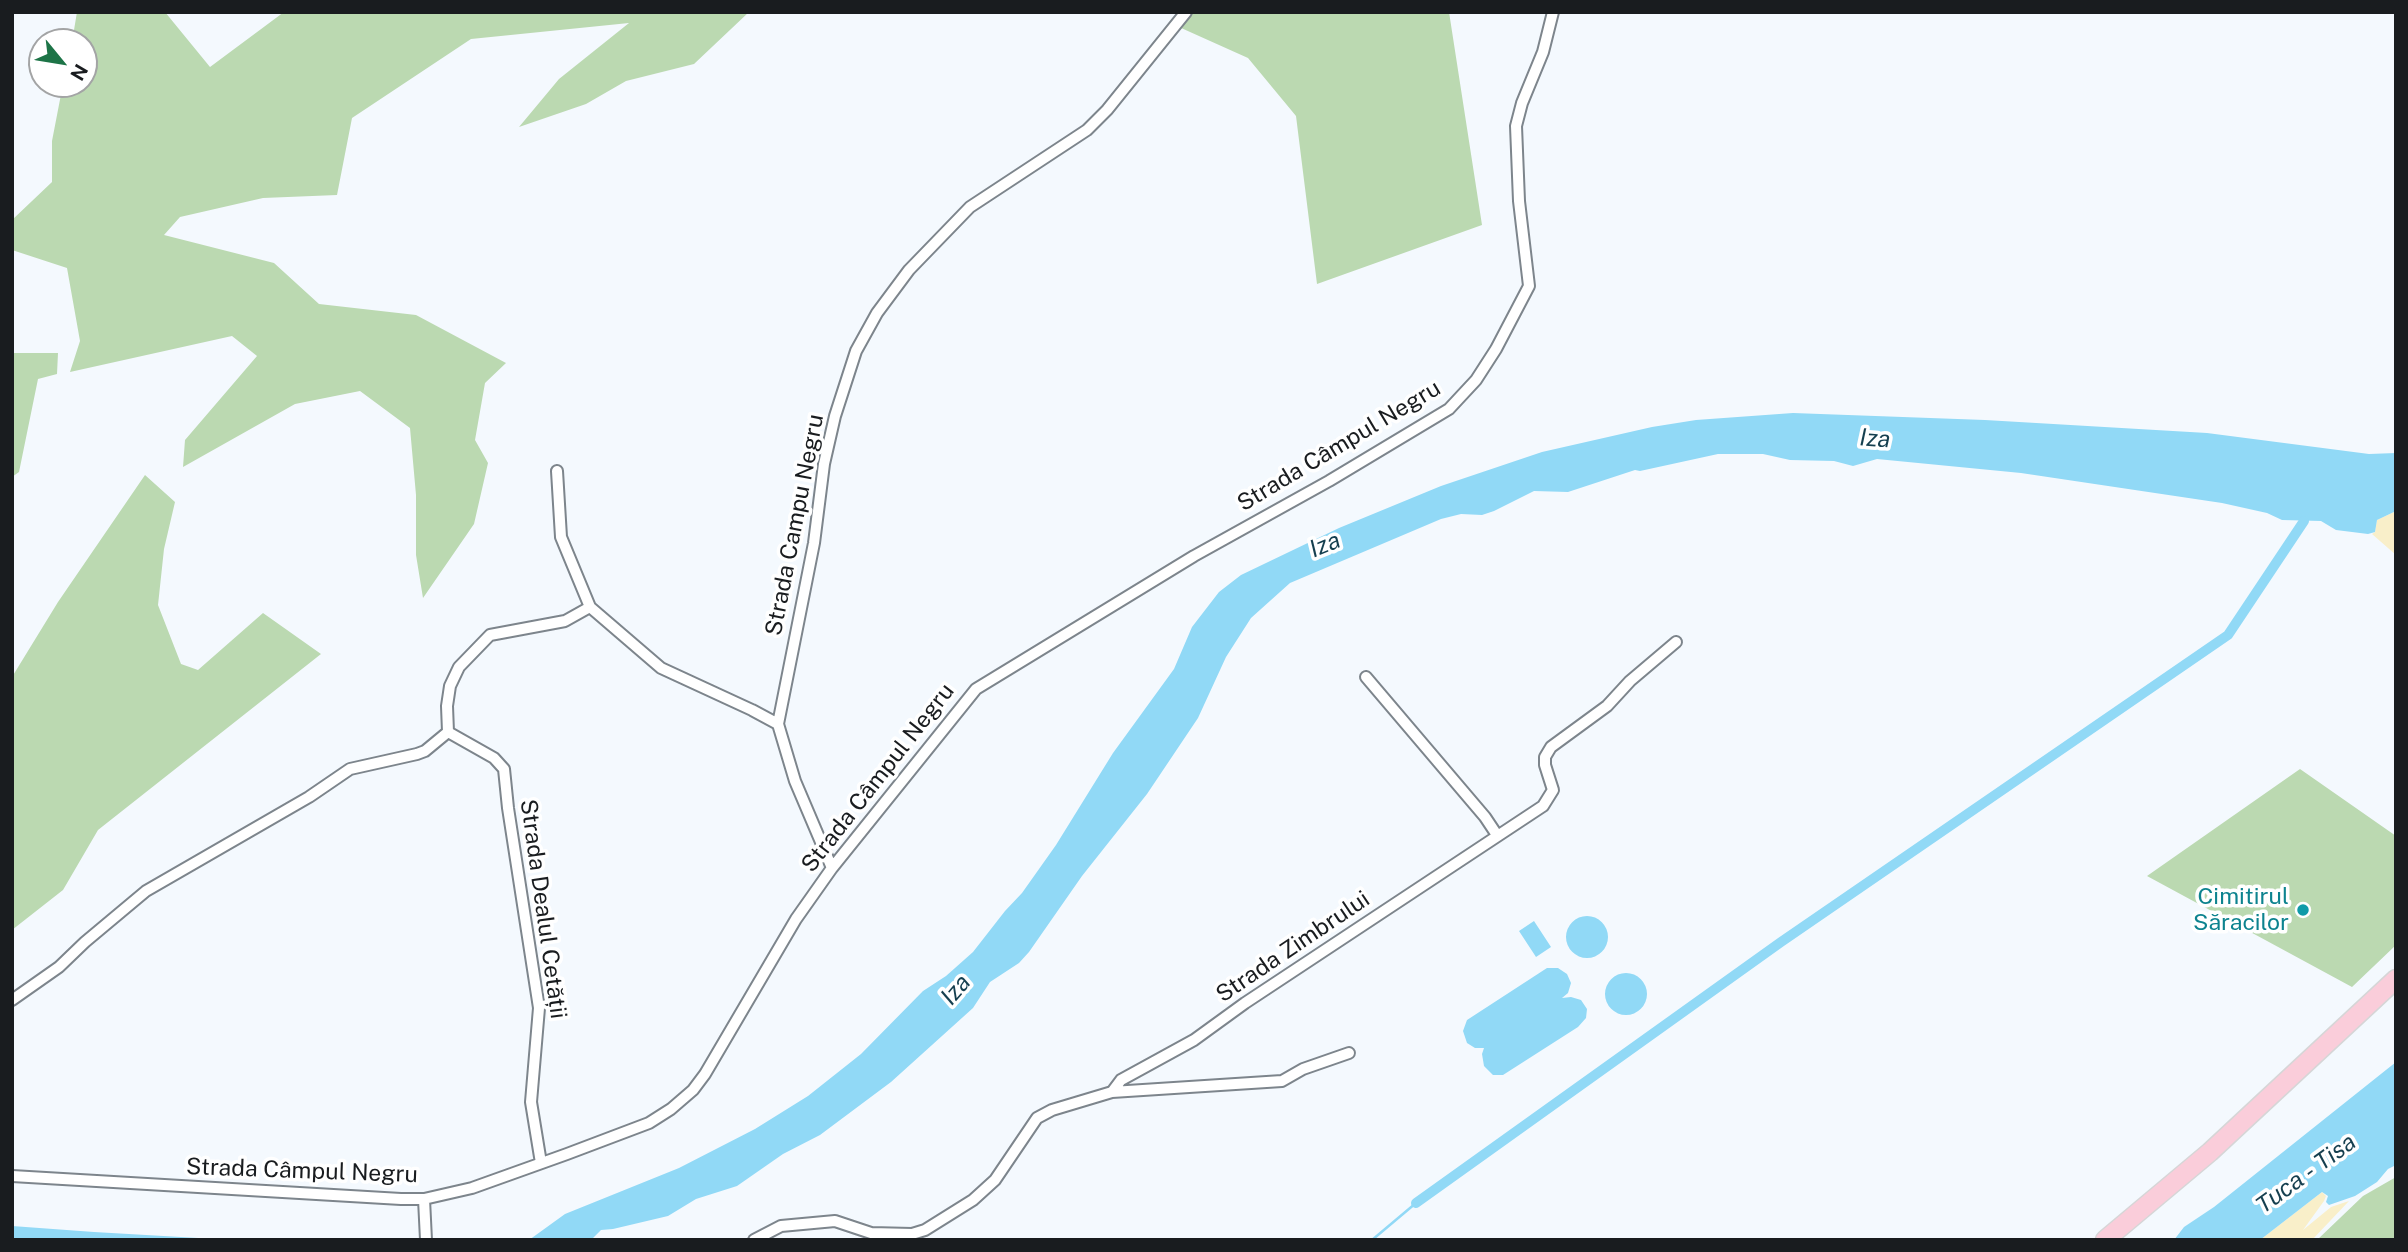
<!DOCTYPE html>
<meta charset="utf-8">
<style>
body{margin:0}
#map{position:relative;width:2408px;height:1252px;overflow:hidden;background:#f4f9fe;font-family:"Public Sans",sans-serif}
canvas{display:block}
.frame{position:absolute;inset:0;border:14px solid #191c1f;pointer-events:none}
.north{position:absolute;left:28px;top:28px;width:70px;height:70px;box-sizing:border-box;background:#fff;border:2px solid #a3a4a5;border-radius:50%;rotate:120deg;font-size:19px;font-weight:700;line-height:28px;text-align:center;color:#191c1f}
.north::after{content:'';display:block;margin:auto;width:24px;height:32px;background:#1d7447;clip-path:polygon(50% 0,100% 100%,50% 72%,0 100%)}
</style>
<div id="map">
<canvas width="2408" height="1252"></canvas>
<div class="frame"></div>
<div class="north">N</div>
</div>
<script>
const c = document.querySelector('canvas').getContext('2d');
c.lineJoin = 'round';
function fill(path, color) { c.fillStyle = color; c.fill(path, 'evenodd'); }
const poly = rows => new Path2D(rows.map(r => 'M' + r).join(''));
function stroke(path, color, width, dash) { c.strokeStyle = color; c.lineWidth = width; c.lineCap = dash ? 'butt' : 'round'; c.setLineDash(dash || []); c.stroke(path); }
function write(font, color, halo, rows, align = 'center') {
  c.font = font + ' "Public Sans",sans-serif'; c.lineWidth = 7; c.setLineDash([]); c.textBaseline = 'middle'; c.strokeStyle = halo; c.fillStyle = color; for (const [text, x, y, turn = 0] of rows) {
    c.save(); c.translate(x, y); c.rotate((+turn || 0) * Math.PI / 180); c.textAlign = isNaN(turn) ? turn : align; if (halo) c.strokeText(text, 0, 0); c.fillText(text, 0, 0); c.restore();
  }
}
fill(poly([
 [77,12,165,12,210,67,284,12,749,12,694,64,626,81,586,104,519,127,559,79,629,23,471,39,352,118,337,195,263,198,180,217,164,235,274,263,319,304,416,315,506,363,485,383,475,440,488,463,474,524,423,598,416,555,416,495,410,428,360,391,295,404,183,467,185,440,257,356,232,336,70,372,80,341,67,268,12,250,12,220,52,182,52,141,63,84,84,84,84,42,72,42],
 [1186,12,1449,12,1482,225,1317,284,1296,116,1248,58,1170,23],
 [12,353,58,353,57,374,38,379,19,472,12,477],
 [145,475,175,502,164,549,158,605,181,664,198,670,263,613,321,654,98,830,63,890,12,930,12,677,58,602],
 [2300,769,2396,836,2396,945,2352,987,2147,876],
 [2396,1177,2396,1240,2317,1240,2363,1196]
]), '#bbd9b1');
fill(poly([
 [2396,511,2396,555,2372,534,2375,532,2377,520],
 [2322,1192,2326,1196,2324,1201,2303,1230,2331,1207,2349,1201,2312,1240,2260,1240]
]), '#f9efc9');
fill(poly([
 [1793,413,1985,420,2207,433,2369,454,2396,453,2396,511,2377,520,2375,532,2368,534,2336,530,2321,521,2282,520,2267,513,2222,503,2021,473,1877,459,1853,466,1834,461,1790,460,1763,454,1718,454,1640,471,1635,470,1568,492,1534,491,1494,511,1482,515,1461,514,1441,519,1290,583,1251,618,1226,657,1198,718,1147,794,1082,876,1029,952,1019,963,990,982,973,1008,891,1082,820,1135,783,1154,737,1186,696,1199,668,1216,613,1229,601,1230,591,1240,529,1240,565,1214,679,1168,755,1129,808,1096,861,1054,923,991,946,976,973,952,1005,911,1022,893,1056,845,1113,753,1174,669,1192,627,1219,592,1241,575,1339,528,1441,486,1542,452,1652,427,1696,420],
 '1566 937a21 21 0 1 1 42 0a21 21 0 1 1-42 0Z',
 [1534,921,1551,947,1536,957,1519,931],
 [1547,968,1558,968,1567,974,1571,983,1568,993,1562,998,1571,997,1581,1000,1587,1009,1586,1018,1578,1027,1503,1075,1493,1075,1484,1066,1482,1054,1484,1048,1475,1048,1467,1043,1463,1031,1467,1020],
 '1605 994a21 21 0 1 1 42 0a21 21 0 1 1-42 0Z',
 [2396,1062,2396,1165,2388,1169,2377,1182,2355,1196,2329,1205,2326,1202,2328,1196,2322,1192,2260,1240,2174,1240,2184,1227,2214,1207],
 [12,1226,94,1232,233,1240,12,1240]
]), '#91d9f6');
stroke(poly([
 [1372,1240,1416,1203]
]), '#91d9f6', 2.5);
stroke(poly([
 [1416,1203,1781,942,2228,635,2304,521]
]), '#91d9f6', 10);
const street = poly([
 [557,471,561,537,590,607,661,668,752,710,778,724,795,781,832,868],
 [1366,677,1485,817,1497,835],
 [778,724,814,543,824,464,835,416,856,351,877,313,909,270,970,207,1087,130,1107,110,1186,12],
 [12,1000,59,967,85,942,146,891,309,797,350,769,417,754,425,751,448,732],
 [1112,1092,1121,1080,1194,1040,1245,1003,1543,806,1553,790,1545,765,1545,757,1551,747,1607,706,1630,681,1676,642],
 [541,1163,531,1102,539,1008,508,808,504,769,494,758,448,732,447,706,450,686,459,667,490,635,565,621,590,607],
 [12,1176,401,1199,424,1199,472,1188,567,1154,649,1123,671,1109,693,1090,705,1074,796,919,832,868,976,689,1194,556,1329,481,1449,409,1476,380,1496,349,1529,286,1519,201,1516,126,1522,103,1543,52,1553,12],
 [424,1199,426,1240],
 [754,1240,781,1226,835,1221,871,1233,912,1234,925,1230,973,1200,995,1180,1037,1118,1052,1110,1112,1092,1282,1081,1303,1069,1349,1053]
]);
const primary = poly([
 [2105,1240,2210,1152,2396,979]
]);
stroke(street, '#7d858c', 14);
stroke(primary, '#d6d6d7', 21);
stroke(street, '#fff', 10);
stroke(primary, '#facdda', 18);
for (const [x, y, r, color] of [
 [2303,910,7,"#0f9aa8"]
]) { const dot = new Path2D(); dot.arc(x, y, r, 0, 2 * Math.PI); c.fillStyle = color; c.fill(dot); stroke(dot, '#fff', 2.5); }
write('23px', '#191c1f', '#fff', [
 ["Strada Câmpul Negru",1339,446,-31],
 ["Strada Campu Negru",795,525,-79],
 ["Strada Câmpul Negru",878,778,-52],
 ["Strada Dealul Cetății",543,909,82],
 ["Strada Zimbrului",1293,947,-34],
 ["Strada Câmpul Negru",302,1171,2]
]);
write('23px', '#0d838f', '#fff', [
 ["Cimitirul",2289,897],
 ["Săracilor",2289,923]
], 'right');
write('italic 24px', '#153f4f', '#fff', [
 ["Iza",1875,439,4],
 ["Iza",1325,545,-22],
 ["Iza",956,990,-49],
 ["Тиса - Tisa",2306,1174,-36]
]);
</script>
